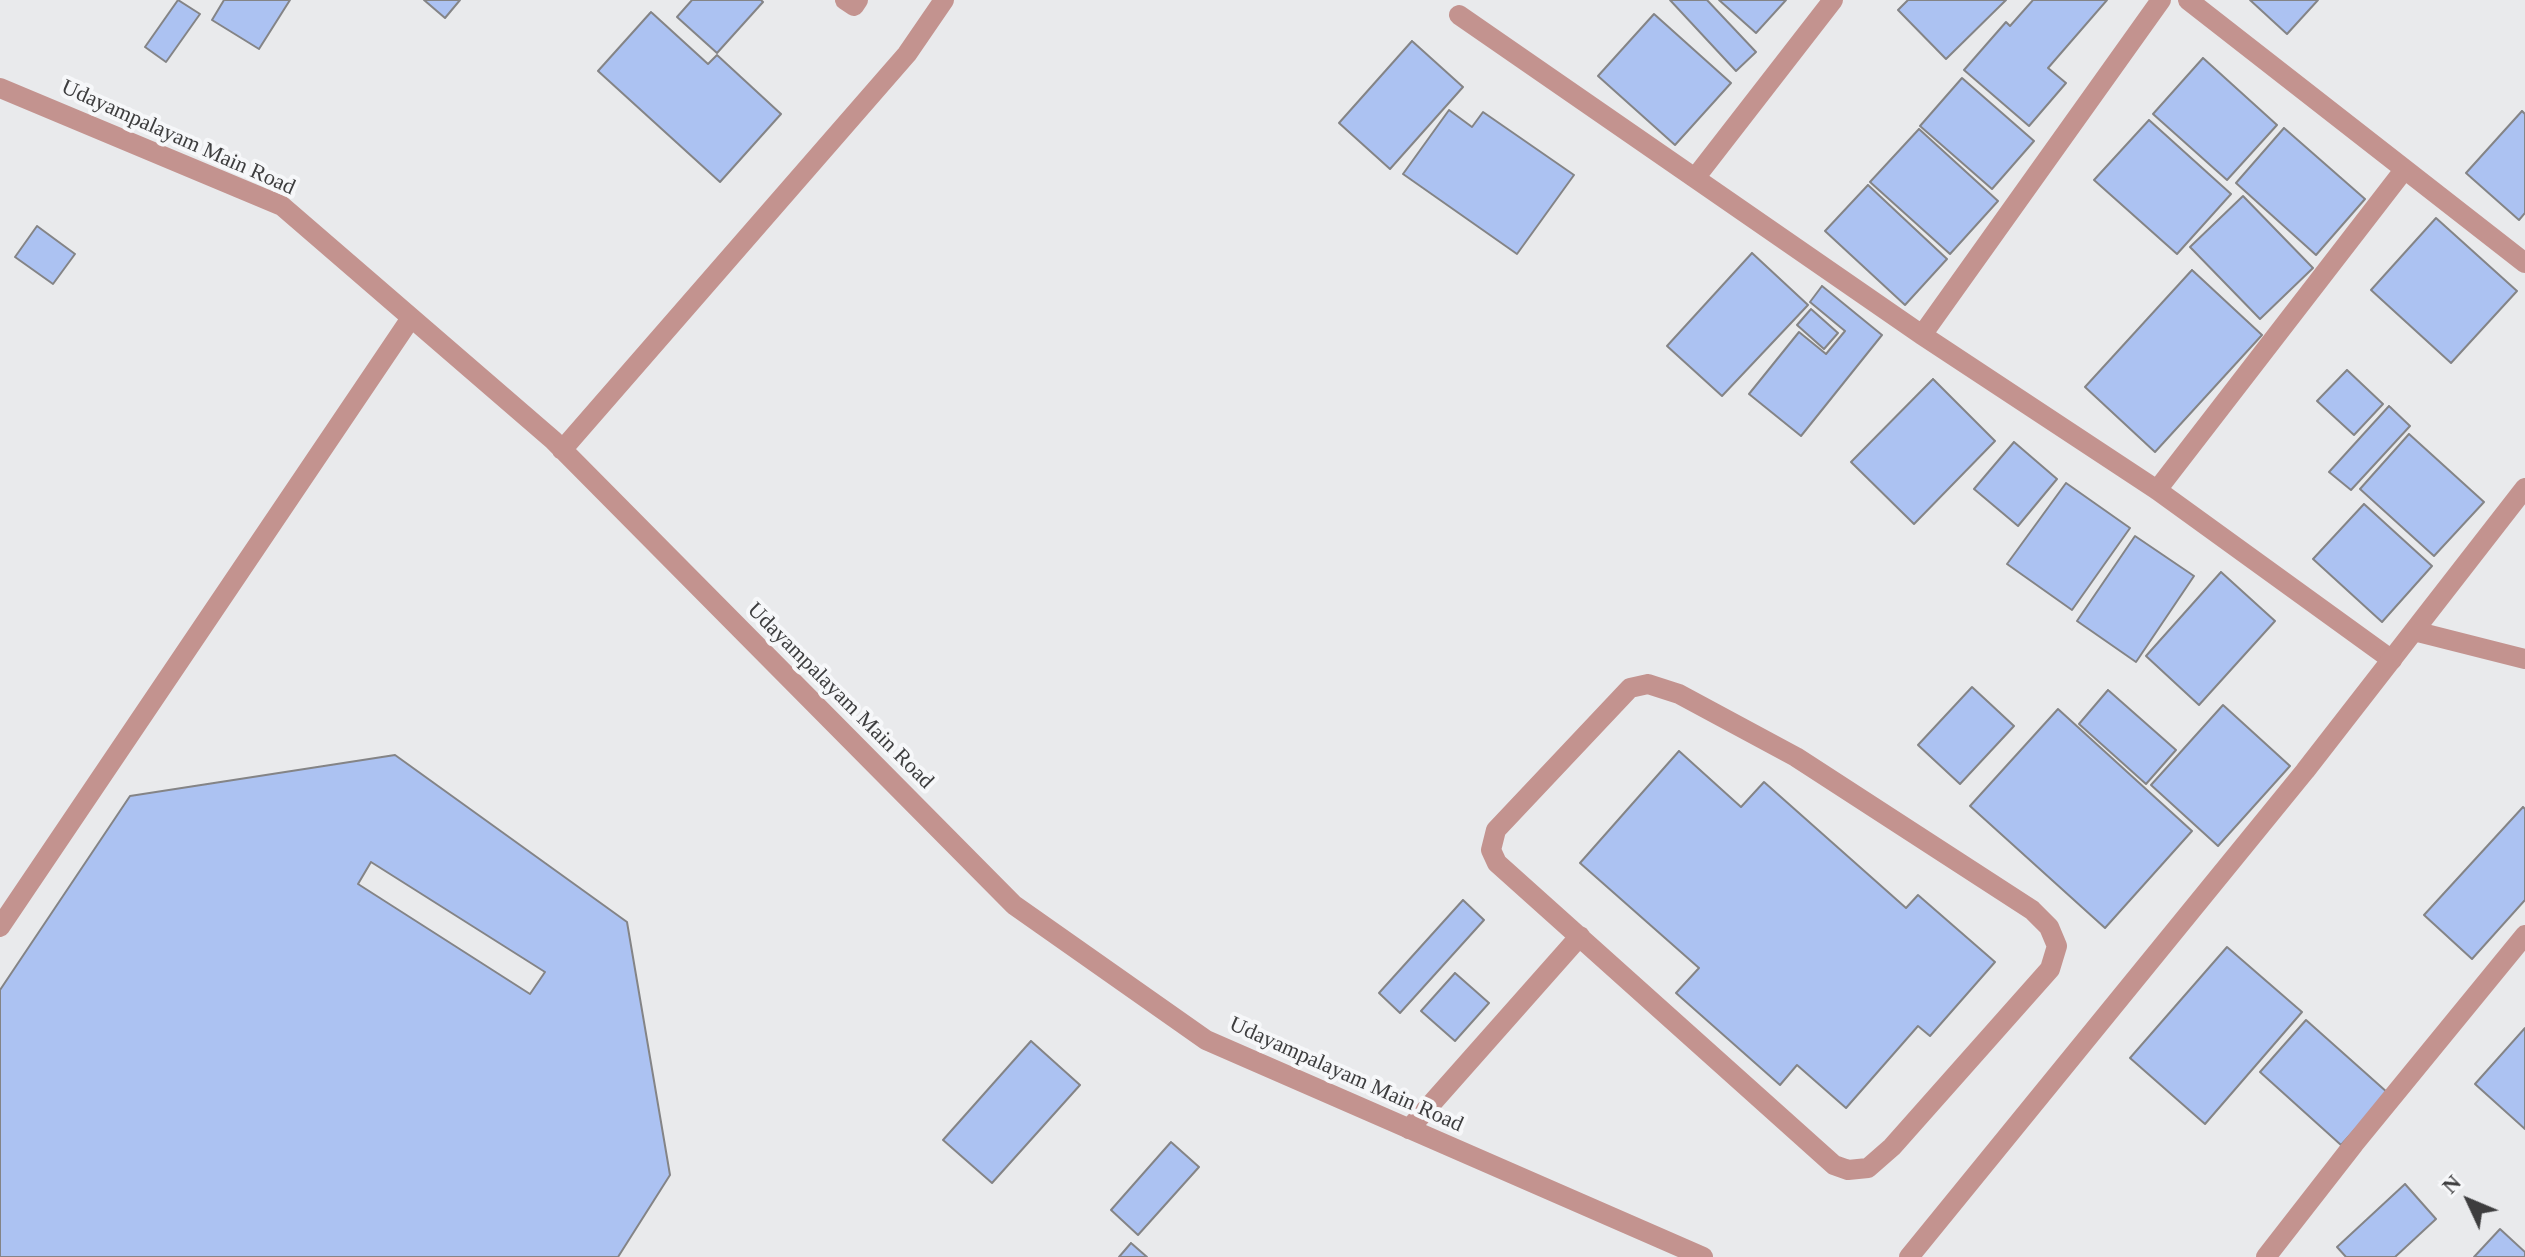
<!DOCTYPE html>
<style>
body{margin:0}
#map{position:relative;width:2525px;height:1257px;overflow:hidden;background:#e9eaec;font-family:"Times New Roman",serif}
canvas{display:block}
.north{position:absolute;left:2429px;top:1161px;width:80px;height:80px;-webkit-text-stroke:6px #f6f7f9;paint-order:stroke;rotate:314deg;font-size:22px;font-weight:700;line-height:32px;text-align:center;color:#3d3d3e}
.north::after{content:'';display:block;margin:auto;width:28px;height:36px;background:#3d3d3e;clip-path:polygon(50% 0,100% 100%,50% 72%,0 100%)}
</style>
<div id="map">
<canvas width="2525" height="1257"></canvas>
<div class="north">N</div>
</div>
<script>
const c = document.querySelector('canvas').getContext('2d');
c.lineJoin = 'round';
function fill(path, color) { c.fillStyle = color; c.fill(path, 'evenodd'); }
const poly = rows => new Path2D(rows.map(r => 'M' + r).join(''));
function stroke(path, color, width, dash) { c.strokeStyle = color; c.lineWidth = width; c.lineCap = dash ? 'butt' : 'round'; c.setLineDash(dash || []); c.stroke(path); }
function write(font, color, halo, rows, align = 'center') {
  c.font = font + ' "Times New Roman",serif'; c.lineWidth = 8; c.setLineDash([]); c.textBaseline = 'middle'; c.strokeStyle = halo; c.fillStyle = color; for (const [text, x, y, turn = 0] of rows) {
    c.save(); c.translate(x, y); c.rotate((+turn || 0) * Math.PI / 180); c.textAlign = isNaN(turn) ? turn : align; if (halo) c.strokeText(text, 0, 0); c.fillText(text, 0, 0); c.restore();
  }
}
const building = poly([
 [178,0,200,14,166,62,145,47,178,0],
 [224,0,290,0,259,49,212,20,224,0],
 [424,0,460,0,445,18,424,0],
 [692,0,761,0,763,2,717,53,677,17,692,0],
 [1670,0,1707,0,1756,52,1736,71,1670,0],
 [1719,0,1786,0,1756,33,1719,0],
 [1908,0,2006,0,1946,59,1898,10,1908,0],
 [2033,0,2107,0,2048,68,2066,83,2029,126,1964,70,2006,22,2010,26,2033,0],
 [2250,0,2318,0,2287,34,2250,0],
 [651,12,708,64,717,55,781,114,720,182,598,71,651,12],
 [1654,14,1731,83,1675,145,1598,76,1654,14],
 [1412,41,1463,87,1390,169,1339,123,1412,41],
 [2203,58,2277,125,2227,180,2153,114,2203,58],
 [1962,78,2034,141,1992,189,1920,126,1962,78],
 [1449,110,1472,127,1483,112,1574,175,1517,254,1403,174,1449,110],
 [2522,111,2525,114,2525,213,2519,220,2466,173,2522,111],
 [2149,120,2231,194,2177,254,2094,180,2149,120],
 [2284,128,2365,199,2316,255,2236,183,2284,128],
 [1919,129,1998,201,1950,254,1870,182,1919,129],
 [1868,185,1947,259,1905,305,1825,231,1868,185],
 [2243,196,2313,268,2260,319,2190,247,2243,196],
 [2436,218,2517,291,2451,363,2371,290,2436,218],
 [37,226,75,254,53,284,15,257,37,226],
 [1752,253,1808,305,1722,396,1667,346,1752,253],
 [2192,270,2262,335,2155,452,2085,387,2192,270],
 [1822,286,1882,335,1801,436,1749,394,1799,332,1826,354,1845,331,1810,302,1822,286],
 [1811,309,1838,333,1824,349,1797,325,1811,309],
 [2347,370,2383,404,2354,435,2317,401,2347,370],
 [1933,379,1995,441,1914,524,1851,462,1933,379],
 [2389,406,2410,426,2351,490,2329,472,2389,406],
 [2409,434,2484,502,2434,556,2360,489,2409,434],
 [2014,442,2057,479,2018,526,1974,489,2014,442],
 [2066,483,2130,528,2072,610,2007,564,2066,483],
 [2364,504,2432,566,2382,622,2313,559,2364,504],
 [2135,536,2194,576,2136,662,2077,621,2135,536],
 [2221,572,2275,621,2199,705,2146,656,2221,572],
 [1972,687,2014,726,1960,784,1918,745,1972,687],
 [2108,690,2176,750,2146,784,2079,724,2108,690],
 [2223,705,2290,766,2218,846,2151,785,2223,705],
 [2058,709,2192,831,2105,928,1970,806,2058,709],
 [1679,751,1741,807,1764,782,1906,908,1918,895,1995,962,1930,1036,1918,1026,1846,1108,1797,1065,1780,1085,1676,993,1699,968,1580,863,1679,751],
 [395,755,627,922,670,1175,618,1257,0,1257,0,990,130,796,395,755],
 [2523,807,2525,809,2525,900,2472,959,2424,915,2523,807],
 [371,862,545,972,530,994,358,884,371,862],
 [1463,900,1484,920,1400,1013,1379,993,1463,900],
 [2227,947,2302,1012,2205,1124,2130,1058,2227,947],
 [1455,973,1489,1003,1455,1041,1421,1011,1455,973],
 [2306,1020,2388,1093,2341,1145,2260,1072,2306,1020],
 [2525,1028,2525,1129,2475,1084,2525,1028],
 [1031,1041,1080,1085,992,1183,943,1140,1031,1041],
 [1171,1142,1199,1167,1138,1235,1111,1210,1171,1142],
 [2405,1184,2436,1219,2395,1257,2346,1257,2337,1247,2405,1184],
 [2500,1229,2525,1252,2525,1257,2474,1257,2500,1229],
 [1131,1243,1147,1257,1119,1257,1131,1243]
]);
fill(building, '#acc2f2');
stroke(building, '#848486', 2);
stroke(poly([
 [2188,0,2525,263],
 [1459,15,1922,335,2157,490,2392,660],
 [1695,178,1833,0],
 [1922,335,2161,0],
 [2157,490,2404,170],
 [1648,684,1679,694,1796,757,2032,910,2049,927,2057,946,2050,969,1892,1147,1868,1168,1848,1170,1834,1165,1497,863,1491,850,1496,830,1630,688,1648,684],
 [1409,1129,1580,936]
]), '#c3938f', 20);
stroke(poly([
 [845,0,854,6,858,0],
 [0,88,282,206,553,440,1014,905,1206,1040,1703,1257],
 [562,450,907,54,944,0],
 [2414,631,2525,659],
 [0,927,411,318],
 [1909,1257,2305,771,2525,488],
 [2266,1257,2354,1144,2525,935]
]), '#c3938f', 20);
write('22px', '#3d3d3e', '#f6f7f9', [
 ["Udayampalayam Main Road",178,138,24],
 ["Udayampalayam Main Road",840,696,45],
 ["Udayampalayam Main Road",1346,1075,24]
]);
</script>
